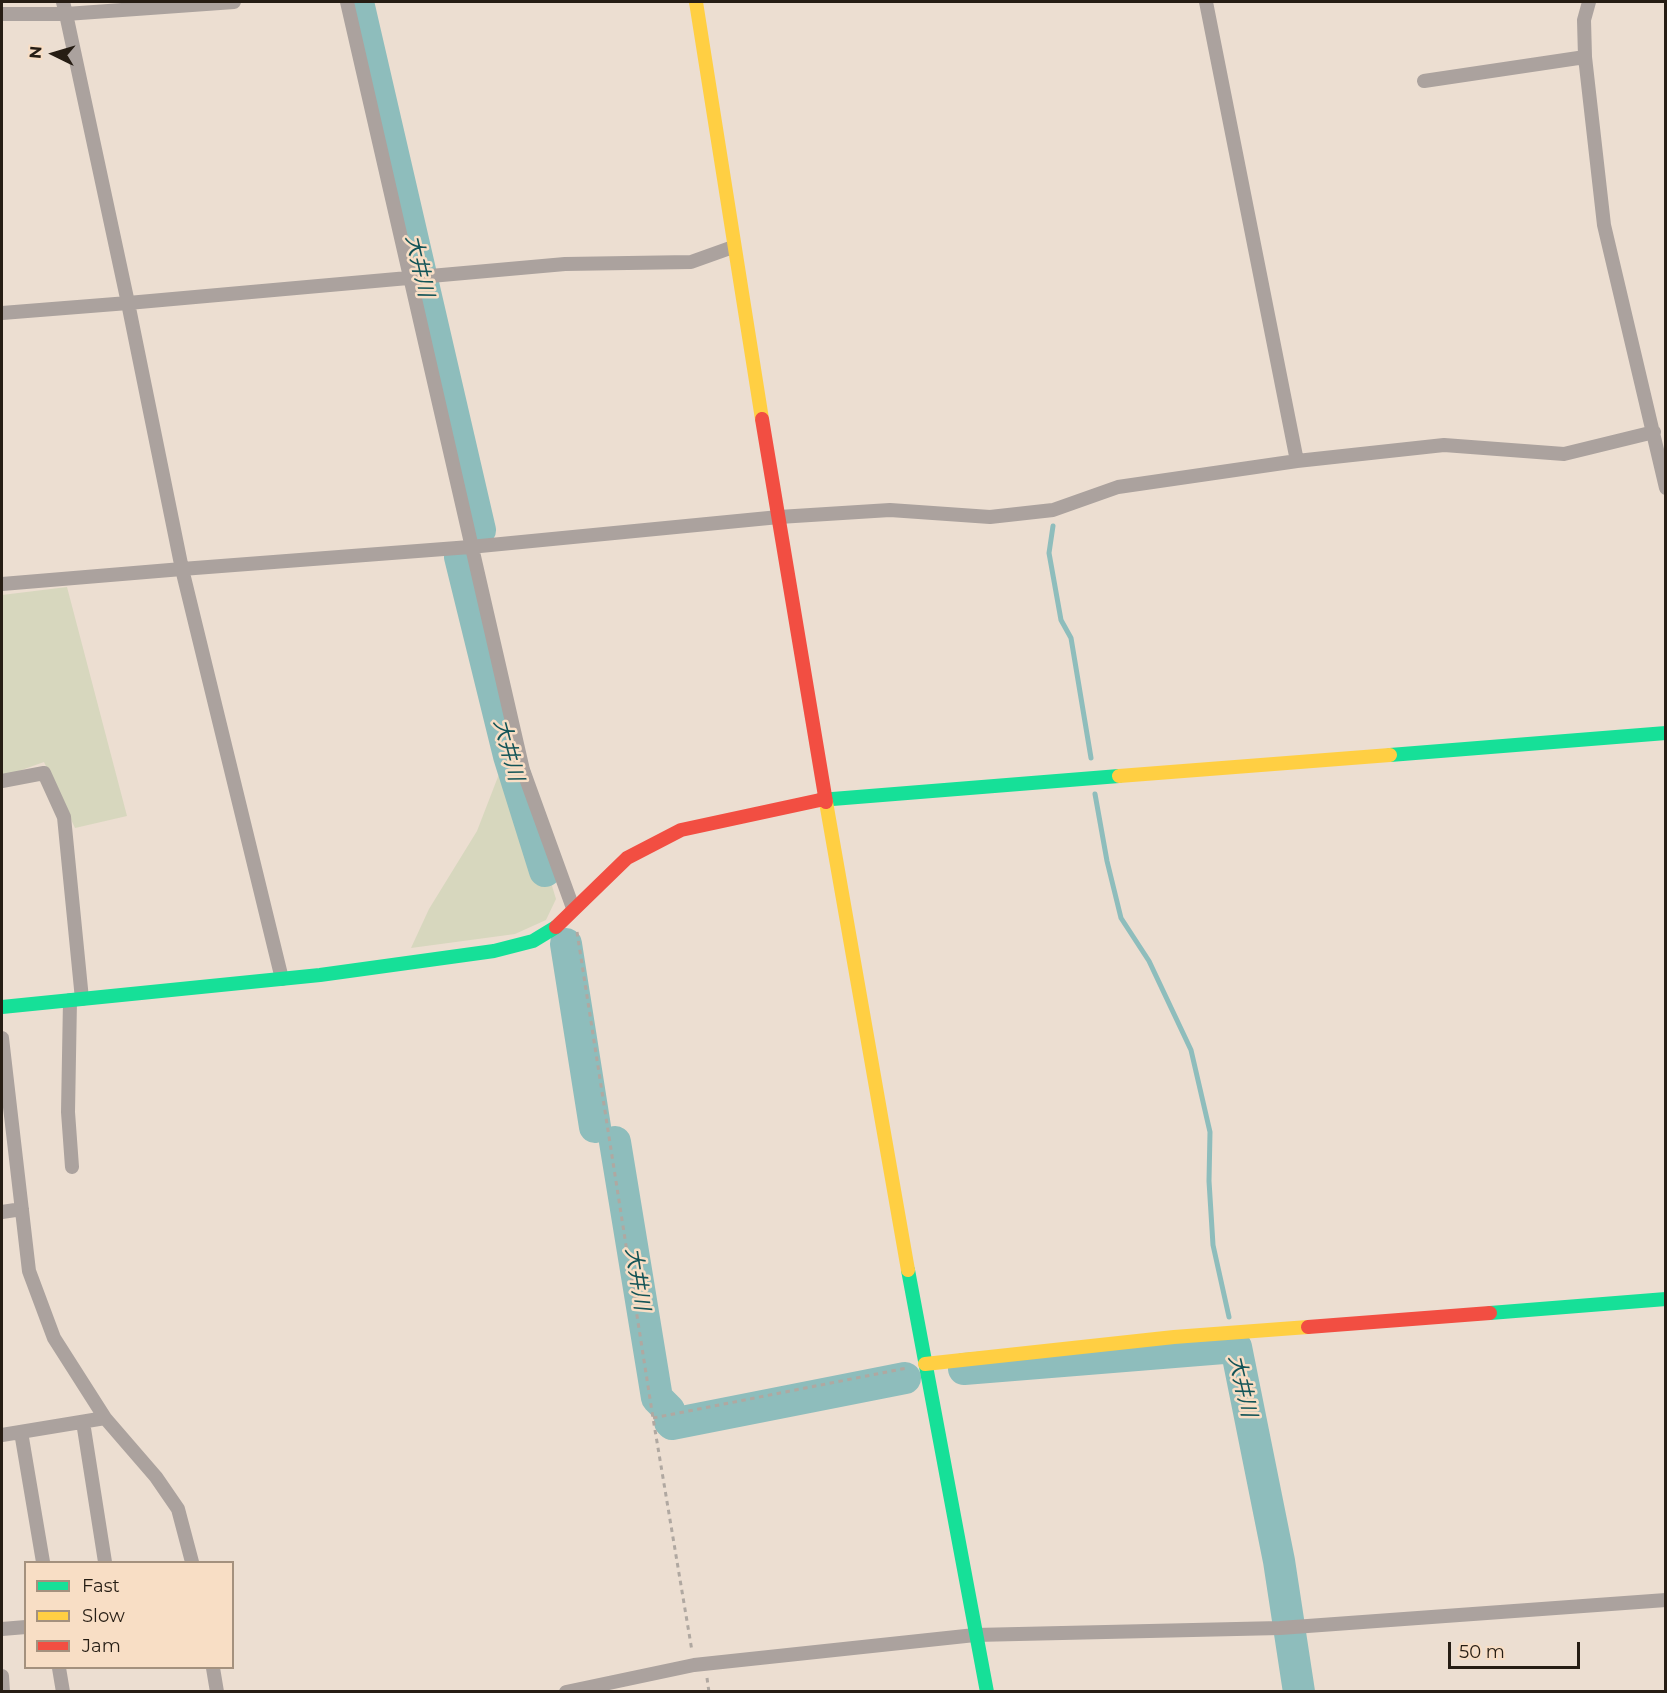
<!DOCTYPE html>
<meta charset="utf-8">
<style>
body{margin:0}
#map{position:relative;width:1667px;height:1693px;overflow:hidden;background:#ecded1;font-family:Montserrat,sans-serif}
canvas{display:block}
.frame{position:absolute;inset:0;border:3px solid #261d14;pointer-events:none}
.legend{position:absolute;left:24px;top:1561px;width:210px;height:108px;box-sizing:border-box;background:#f8dec5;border:2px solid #a4917e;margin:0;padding:8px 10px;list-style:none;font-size:18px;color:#261d14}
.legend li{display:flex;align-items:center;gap:12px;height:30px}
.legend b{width:30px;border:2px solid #a4917e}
.north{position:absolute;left:24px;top:24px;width:60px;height:60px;-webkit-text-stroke:4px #f8dec5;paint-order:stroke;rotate:275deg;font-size:16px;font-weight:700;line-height:24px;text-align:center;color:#261d14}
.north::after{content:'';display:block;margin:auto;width:21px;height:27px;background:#261d14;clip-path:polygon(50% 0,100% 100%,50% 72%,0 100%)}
.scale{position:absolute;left:1448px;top:1642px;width:132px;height:27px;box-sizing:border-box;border:3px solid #261d14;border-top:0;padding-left:8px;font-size:18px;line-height:21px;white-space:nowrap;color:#261d14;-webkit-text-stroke:4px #f8dec5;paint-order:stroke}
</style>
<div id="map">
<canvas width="1667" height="1693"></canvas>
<div class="frame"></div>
<ul class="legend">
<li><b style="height:8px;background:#16e098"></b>Fast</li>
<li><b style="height:8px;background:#ffcf43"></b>Slow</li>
<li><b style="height:8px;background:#f24e42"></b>Jam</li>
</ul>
<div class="north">N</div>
<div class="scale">50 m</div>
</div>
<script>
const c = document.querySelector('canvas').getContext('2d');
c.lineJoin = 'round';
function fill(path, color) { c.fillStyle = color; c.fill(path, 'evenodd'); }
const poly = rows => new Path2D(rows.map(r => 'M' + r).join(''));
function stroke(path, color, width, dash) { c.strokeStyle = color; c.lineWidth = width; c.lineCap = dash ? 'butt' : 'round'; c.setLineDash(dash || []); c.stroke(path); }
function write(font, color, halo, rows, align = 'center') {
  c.font = font + ' Montserrat,"Noto Sans JP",sans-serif'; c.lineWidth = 5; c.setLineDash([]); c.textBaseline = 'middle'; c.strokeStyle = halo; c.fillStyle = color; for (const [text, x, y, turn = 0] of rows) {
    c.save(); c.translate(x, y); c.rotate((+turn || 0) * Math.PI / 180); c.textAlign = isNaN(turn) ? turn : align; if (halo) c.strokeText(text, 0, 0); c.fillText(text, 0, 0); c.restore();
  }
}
fill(poly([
 [67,587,127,816,75,828,44,762,2,777,2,595],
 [501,769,509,769,537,853,538,862,549,876,556,899,546,920,515,934,411,948,429,909,477,831]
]), '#d7d7be');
stroke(poly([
 [1053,526,1049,553,1061,620,1071,638,1091,758],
 [1095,794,1107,861,1121,918,1149,961,1191,1050,1210,1132,1209,1181,1213,1245,1229,1317]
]), '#8ebdbc', 5);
stroke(poly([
 [358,2,480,530],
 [460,557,509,756,545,871],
 [566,944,595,1127],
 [615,1142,657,1398,669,1410],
 [964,1369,1236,1347,1279,1561,1299,1692],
 [670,1422,672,1424,905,1378]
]), '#8ebdbc', 32);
stroke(poly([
 [577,932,653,1418,692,1651],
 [653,1418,907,1368],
 [707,1678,709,1692]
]), '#b0a8a1', 3, [4.5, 4.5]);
stroke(poly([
 [347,2,523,770,573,908],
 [1589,2,1584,20,1585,57,1604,225,1666,488],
 [2,14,66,14,63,2],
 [1424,81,1585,57],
 [2,313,128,303,66,14,234,2],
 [1297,461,1444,445,1564,454,1654,432],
 [2,584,182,569,128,303,565,264,691,262,733,247],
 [2,781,44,773,64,817,82,999],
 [282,979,182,569,470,547,779,517,890,510,990,517,1053,510,1118,487,1297,461,1206,2],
 [70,1000,68,1112,72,1167],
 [2,1038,29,1271,54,1338,105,1418,2,1435],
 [2,1212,22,1209],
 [105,1418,156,1477,178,1509,192,1562],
 [83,1422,105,1562],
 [21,1432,43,1562],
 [2,1629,26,1627],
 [59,1668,63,1692],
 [213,1668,217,1692],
 [2,1676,3,1692],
 [566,1692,694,1665,975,1635,1280,1628,1666,1600]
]), '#aba29e', 14);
stroke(poly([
 [1390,755,1666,733],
 [820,800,1119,776],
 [2,1007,320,975,494,951,533,941,556,927],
 [908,1270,987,1692],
 [1490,1313,1666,1299]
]), '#16e098', 14);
stroke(poly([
 [696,2,762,419],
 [1119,776,1390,755],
 [826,802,908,1270],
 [925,1364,1174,1337,1308,1327]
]), '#ffcf43', 14);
stroke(poly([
 [762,419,826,802],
 [556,927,627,858,681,830,820,800],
 [1308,1327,1490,1313]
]), '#f24e42', 14);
write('italic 21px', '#135457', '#f8dec5', [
 ["大井川",419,266,77],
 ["大井川",508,750,75],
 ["大井川",637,1279,81],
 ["大井川",1242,1386,77]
]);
</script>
